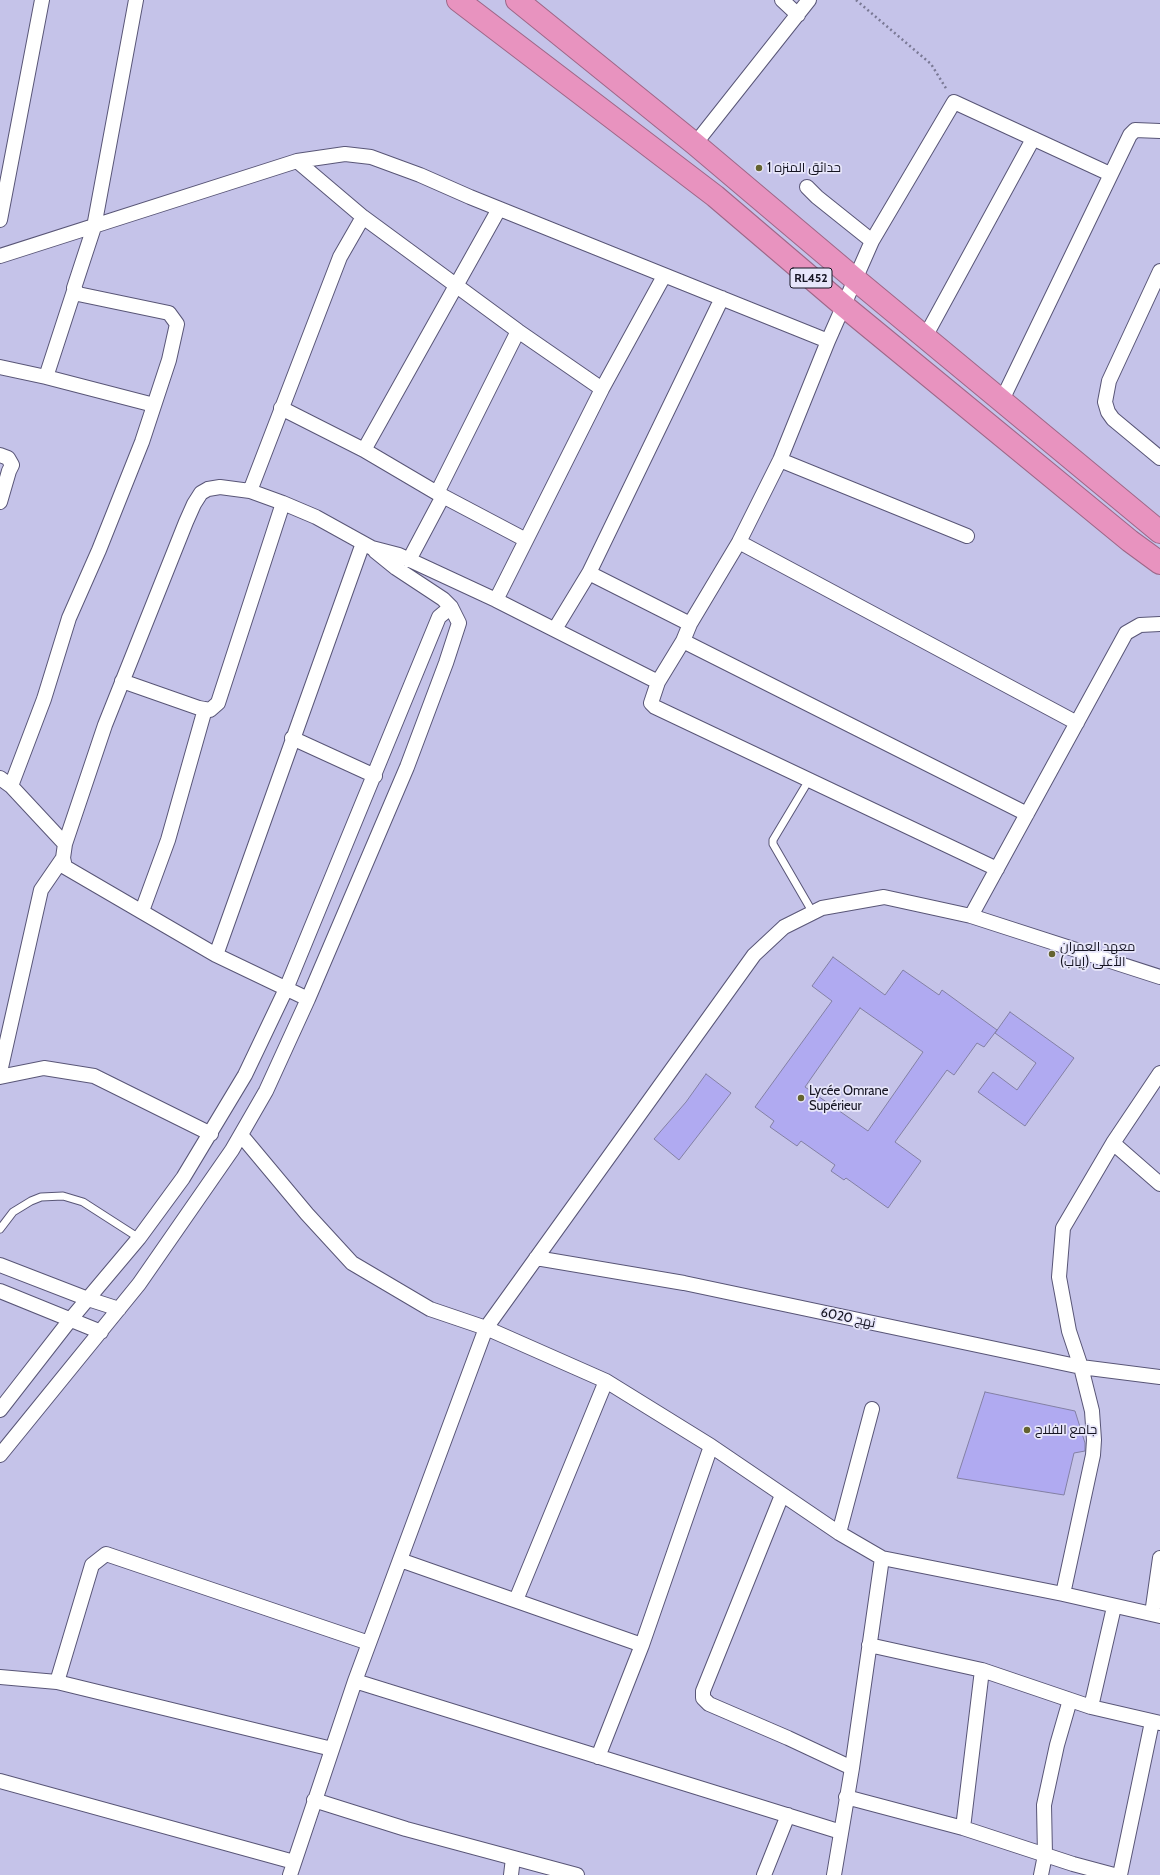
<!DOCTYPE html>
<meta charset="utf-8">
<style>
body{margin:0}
canvas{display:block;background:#c5c3e9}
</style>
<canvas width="1160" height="1875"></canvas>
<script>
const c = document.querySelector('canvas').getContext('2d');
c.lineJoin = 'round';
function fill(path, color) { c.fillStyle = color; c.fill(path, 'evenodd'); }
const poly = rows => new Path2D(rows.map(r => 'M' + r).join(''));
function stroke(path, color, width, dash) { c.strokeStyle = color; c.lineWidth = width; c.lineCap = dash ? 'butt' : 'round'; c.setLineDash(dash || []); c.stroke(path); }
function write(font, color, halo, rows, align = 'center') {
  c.font = font + ' Cabin,Cairo,sans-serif'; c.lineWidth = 3.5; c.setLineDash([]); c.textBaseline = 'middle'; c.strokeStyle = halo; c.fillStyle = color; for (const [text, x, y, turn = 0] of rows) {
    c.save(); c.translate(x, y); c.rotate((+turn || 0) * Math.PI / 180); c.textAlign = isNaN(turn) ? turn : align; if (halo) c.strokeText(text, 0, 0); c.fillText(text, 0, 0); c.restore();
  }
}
const building = poly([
 [833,957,885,995,903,970,939,995,942,990,997,1030,984,1047,977,1043,954,1075,947,1070,895,1142,921,1161,888,1208,846,1178,844,1180,831,1171,835,1165,801,1141,797,1146,770,1127,774,1121,755,1107,832,1001,812,986,833,957],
 [860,1008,923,1052,868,1131,805,1087,860,1008],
 [1010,1012,1074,1058,1025,1126,978,1092,993,1072,1017,1090,1036,1063,995,1033,1010,1012],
 [706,1074,731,1093,679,1160,654,1139,686,1102,706,1074],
 [985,1392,1075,1411,1085,1443,1085,1451,1074,1453,1064,1495,957,1478,985,1392]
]);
fill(building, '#b0aaf1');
stroke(building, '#8380a4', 1);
const lane = poly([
 [809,780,773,840,773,844,813,913],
 [0,1229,13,1212,31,1201,41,1197,63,1196,83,1202,139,1238]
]);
const street = poly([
 [782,0,798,15],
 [695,144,809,0],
 [297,161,363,217,518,331,602,389],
 [807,187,817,197,872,241],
 [0,220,42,0],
 [0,256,297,161,345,154,371,157,420,175,470,197,828,341],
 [1160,271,1109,381,1105,402,1108,412,1113,419,1160,458],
 [74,291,46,377,154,405],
 [925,337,1033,139],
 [0,367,46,377],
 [1002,400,1130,135,1135,130,1160,131],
 [281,408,364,450,437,493,526,540],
 [364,450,499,209],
 [0,455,8,458,12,465,9,471,0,502],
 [780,460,967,536],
 [250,491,340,257,363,217],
 [437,493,518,331],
 [739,542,1077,723],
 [409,560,443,496],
 [589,573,690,624],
 [496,600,602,389,664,276],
 [555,629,589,573,722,298],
 [683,641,1027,814],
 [122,681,199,708,210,710,218,703,283,503],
 [292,738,375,776],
 [0,778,11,786,65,844],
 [11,786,44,699,69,618,99,550,142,442,169,360,177,324,169,313,78,294,74,288,94,227,136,0],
 [997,869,655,707,651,703,658,682,683,641,690,624,739,542,780,460,828,341,872,241,954,102,1110,174],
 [142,911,168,840,205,709],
 [971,916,1126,633,1140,625,1160,624],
 [216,955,363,543],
 [308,999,216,955,65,867,63,858,65,844,105,725,186,522,194,504,201,493,208,489,220,487,250,491,283,503,316,517,372,548,399,555,496,600,658,682],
 [0,1072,41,890,63,858],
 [0,1077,44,1068,94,1076,211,1134],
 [241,1135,307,1214,352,1263,430,1309,486,1328,606,1381,711,1446,839,1533,882,1558,1063,1594,1160,1616],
 [1113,1143,1160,1184],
 [536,1258,684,1283,1081,1367,1160,1377],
 [0,1265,88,1299,119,1309],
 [0,1291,101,1332],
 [0,1410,70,1320,139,1238,183,1178,245,1075,286,989,439,617,451,607],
 [0,1455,139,1284,232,1150,266,1091,308,999,407,767,446,663,459,623,451,607,443,599,396,568,375,551],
 [782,1495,703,1691,703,1698,709,1704,788,1738,852,1768],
 [839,1533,872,1409],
 [400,1560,642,1645],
 [1063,1594,1093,1455,1094,1440,1092,1411,1081,1367,1069,1331,1059,1277,1063,1228,1113,1143,1160,1073],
 [516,1600,606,1381],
 [1152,1614,1160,1558],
 [869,1645,982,1670,1091,1707,1160,1723],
 [0,1677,57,1682,332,1749],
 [355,1681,841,1832],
 [57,1682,92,1565,106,1554,369,1643],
 [1091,1707,1114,1607],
 [598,1757,642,1645,711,1446],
 [0,1781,294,1862],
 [846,1797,963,1828,1073,1864,1114,1875],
 [314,1800,406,1829,577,1875],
 [963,1828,982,1670],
 [290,1875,355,1681,486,1328,754,955,784,927,822,908,884,897,971,916,1160,977],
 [511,1875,513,1858],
 [764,1875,788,1815],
 [834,1875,852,1768,882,1558],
 [1041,1875,1045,1855,1044,1805,1057,1745,1070,1700],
 [1120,1875,1152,1722]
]);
const highway = poly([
 [458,0,715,196,844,306,1130,541,1160,563],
 [517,0,695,144,856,280,1160,532]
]);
stroke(lane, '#595677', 9);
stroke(street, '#595677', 16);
stroke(highway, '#9e6788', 24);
stroke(poly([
 [856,0,931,64,947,90]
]), '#7a7995', 2.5, [2, 3]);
stroke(lane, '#fff', 7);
stroke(street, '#fff', 14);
stroke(highway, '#e893bf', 22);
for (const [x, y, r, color] of [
 [759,168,4,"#646330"],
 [1052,954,4,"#646330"],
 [801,1098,4,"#646330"],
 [1027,1430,4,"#646330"]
]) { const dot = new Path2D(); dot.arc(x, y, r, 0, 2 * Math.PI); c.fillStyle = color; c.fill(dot); stroke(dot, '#e7e6fa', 1.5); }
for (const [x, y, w] of [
 [811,278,42]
]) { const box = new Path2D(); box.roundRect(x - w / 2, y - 10, w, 20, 3); c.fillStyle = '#e7e6fa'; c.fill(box); stroke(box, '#151422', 1); }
write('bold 12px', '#151422', null, [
 ["RL452",811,278]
]);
write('13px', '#151422', '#e7e6fa', [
 ["حدائق المنزه 1",767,168],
 ["معهد العمران",1060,947],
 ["الأعلى (إياب)",1060,962],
 ["Lycée Omrane",809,1091],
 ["Supérieur",809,1106],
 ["جامع الفلاح",1035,1430]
], 'left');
write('13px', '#151422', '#e7e6fa', [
 ["نهج 6020",848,1318,12]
]);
</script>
